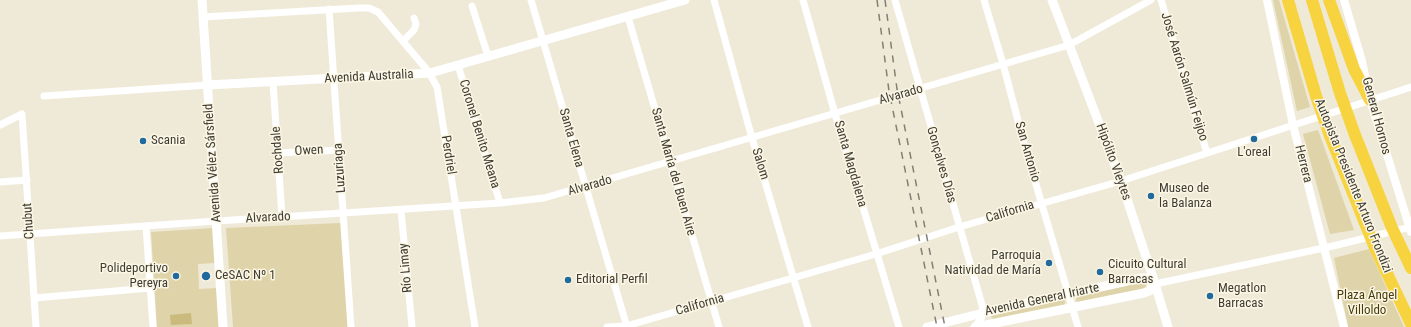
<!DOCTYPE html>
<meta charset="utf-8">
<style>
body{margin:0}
canvas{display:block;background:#efe9d7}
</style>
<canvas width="1411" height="327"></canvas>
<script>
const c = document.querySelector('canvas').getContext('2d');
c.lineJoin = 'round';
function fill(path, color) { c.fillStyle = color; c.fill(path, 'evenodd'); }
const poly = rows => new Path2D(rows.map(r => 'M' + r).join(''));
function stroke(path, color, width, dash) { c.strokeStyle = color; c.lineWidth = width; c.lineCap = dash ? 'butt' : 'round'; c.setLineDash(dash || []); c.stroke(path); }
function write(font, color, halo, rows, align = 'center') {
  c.font = font + ' "Roboto Condensed",sans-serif'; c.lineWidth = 3; c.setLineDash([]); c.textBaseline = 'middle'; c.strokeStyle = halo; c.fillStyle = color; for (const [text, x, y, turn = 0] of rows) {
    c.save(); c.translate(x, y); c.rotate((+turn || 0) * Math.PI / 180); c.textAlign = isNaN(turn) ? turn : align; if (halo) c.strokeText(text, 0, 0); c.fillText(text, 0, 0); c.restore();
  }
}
fill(poly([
 [1273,0,1279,0,1310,107,1297,111],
 [1318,130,1354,230,1330,234,1303,134],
 [341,223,349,327,233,327,226,228],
 [213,228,215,263,198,264,199,289,217,288,219,327,157,327,151,232],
 [1369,249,1404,327,1348,327,1334,258],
 [1142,281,1146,285,1145,289,1077,304,1076,300,1077,297],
 [1063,299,1065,301,1065,305,995,320,991,317,992,315]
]), '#dfd3a9');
fill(poly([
 [191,313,192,324,171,325,170,315]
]), '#cbba7e');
stroke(poly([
 [531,0,627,327],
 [714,0,752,138,808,327],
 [803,0,835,114,899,327],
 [895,0,982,305,983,313,981,319,974,327],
 [984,0,1003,64,1025,147,1078,327],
 [1161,0,1207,153],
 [472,6,488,56],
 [329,9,351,327],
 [203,17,358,8,369,8,378,12,428,71,437,87,475,327],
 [628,17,719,327],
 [403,41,414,30,416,24,414,18],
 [458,65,500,203],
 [273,82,282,217],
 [44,96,208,85],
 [0,125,22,114,36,327],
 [278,153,339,150],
 [0,182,27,180],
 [401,210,412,327],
 [146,226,153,327],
 [0,236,217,221,500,203,544,198,1069,45,1151,0],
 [1155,284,1333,246,1411,227],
 [34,298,150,288],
 [607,327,626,326,876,254,959,227,1121,181,1411,87]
]), '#fff', 7);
stroke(poly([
 [1267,0,1293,125,1344,327],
 [1344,0,1362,61,1370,100,1411,232]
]), '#fff', 8);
stroke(poly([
 [202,0,223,327],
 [1052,0,1121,181,1155,284,1168,327],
 [208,85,430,73,685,0],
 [927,327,983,313,1141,278,1146,278,1155,284],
 [976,327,1144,293,1149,291,1155,284]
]), '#fff', 9);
stroke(poly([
 [1288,0,1316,96,1330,136,1375,248,1411,324],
 [1312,0,1340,93,1355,135,1392,228,1411,268],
 [1329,0,1354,69,1370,100]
]), '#f8d340', 12);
stroke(poly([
 [877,0,889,91,937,327],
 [885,0,897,89,945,327]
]), '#827f74', 1.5, [7, 7]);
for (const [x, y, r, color] of [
 [1254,139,4,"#206a9d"],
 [143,141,4,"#206a9d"],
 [1151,196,4,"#206a9d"],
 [1049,263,4,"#206a9d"],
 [1100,272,4,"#206a9d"],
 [176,276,4,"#206a9d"],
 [206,276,5,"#206a9d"],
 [568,280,4,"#206a9d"],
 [1210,296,4,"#206a9d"]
]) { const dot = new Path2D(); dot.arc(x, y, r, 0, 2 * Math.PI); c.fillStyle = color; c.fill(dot); stroke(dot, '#fcf7e4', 1.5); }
write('13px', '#3e3c35', '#fcf7e4', [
 ["Avenida Australia",369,77,-3],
 ["José Aarón Salmún Feijoo",1184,77,73],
 ["Alvarado",901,95,-16],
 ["General Hornos",1376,116,75],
 ["Coronel Benito Meana",479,134,73],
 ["Santa Elena",571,138,74],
 ["Rochdale",278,150,-94],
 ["Owen",309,151,-3],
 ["San Antonio",1027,152,74],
 ["Perdriel",448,155,81],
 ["Hipólito Vieytes",1113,162,70],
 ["Avenida Vélez Sársfield",213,163,-94],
 ["Salom",760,164,73],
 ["Santa Magdalena",850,164,74],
 ["Herrera",1303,164,76],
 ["Gonçalves Días",941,165,74],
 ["Luzuriaga",340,168,-94],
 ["Santa María del Buen Aire",673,172,74],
 ["Alvarado",590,186,-16],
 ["Autopista Presidente Arturo Frondizi",1353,186,68],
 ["California",1010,212,-17],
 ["Alvarado",268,218,-3],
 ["Chubut",29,221,-94],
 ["Río Limay",406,268,-95],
 ["Avenida General Iriarte",1042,300,-12],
 ["California",700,305,-16]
]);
write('13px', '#3e3c35', '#fcf7e4', [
 ["Scania",151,141],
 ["L'oreal",1254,153,"center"],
 ["Museo de",1159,189],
 ["la Balanza",1159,204],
 ["Parroquia",1041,256,"right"],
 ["Natividad de María",1041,271,"right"],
 ["Cicuito Cultural",1108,265],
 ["Barracas",1108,280],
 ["Polideportivo",168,269,"right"],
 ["Pereyra",168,284,"right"],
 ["CeSAC Nº 1",215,276],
 ["Editorial Perfil",576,280],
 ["Megatlon",1218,289],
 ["Barracas",1218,304]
], 'left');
write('13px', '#483c0c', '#fcf7e4', [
 ["Plaza Ángel",1367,296],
 ["Villoldo",1367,311]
]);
</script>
